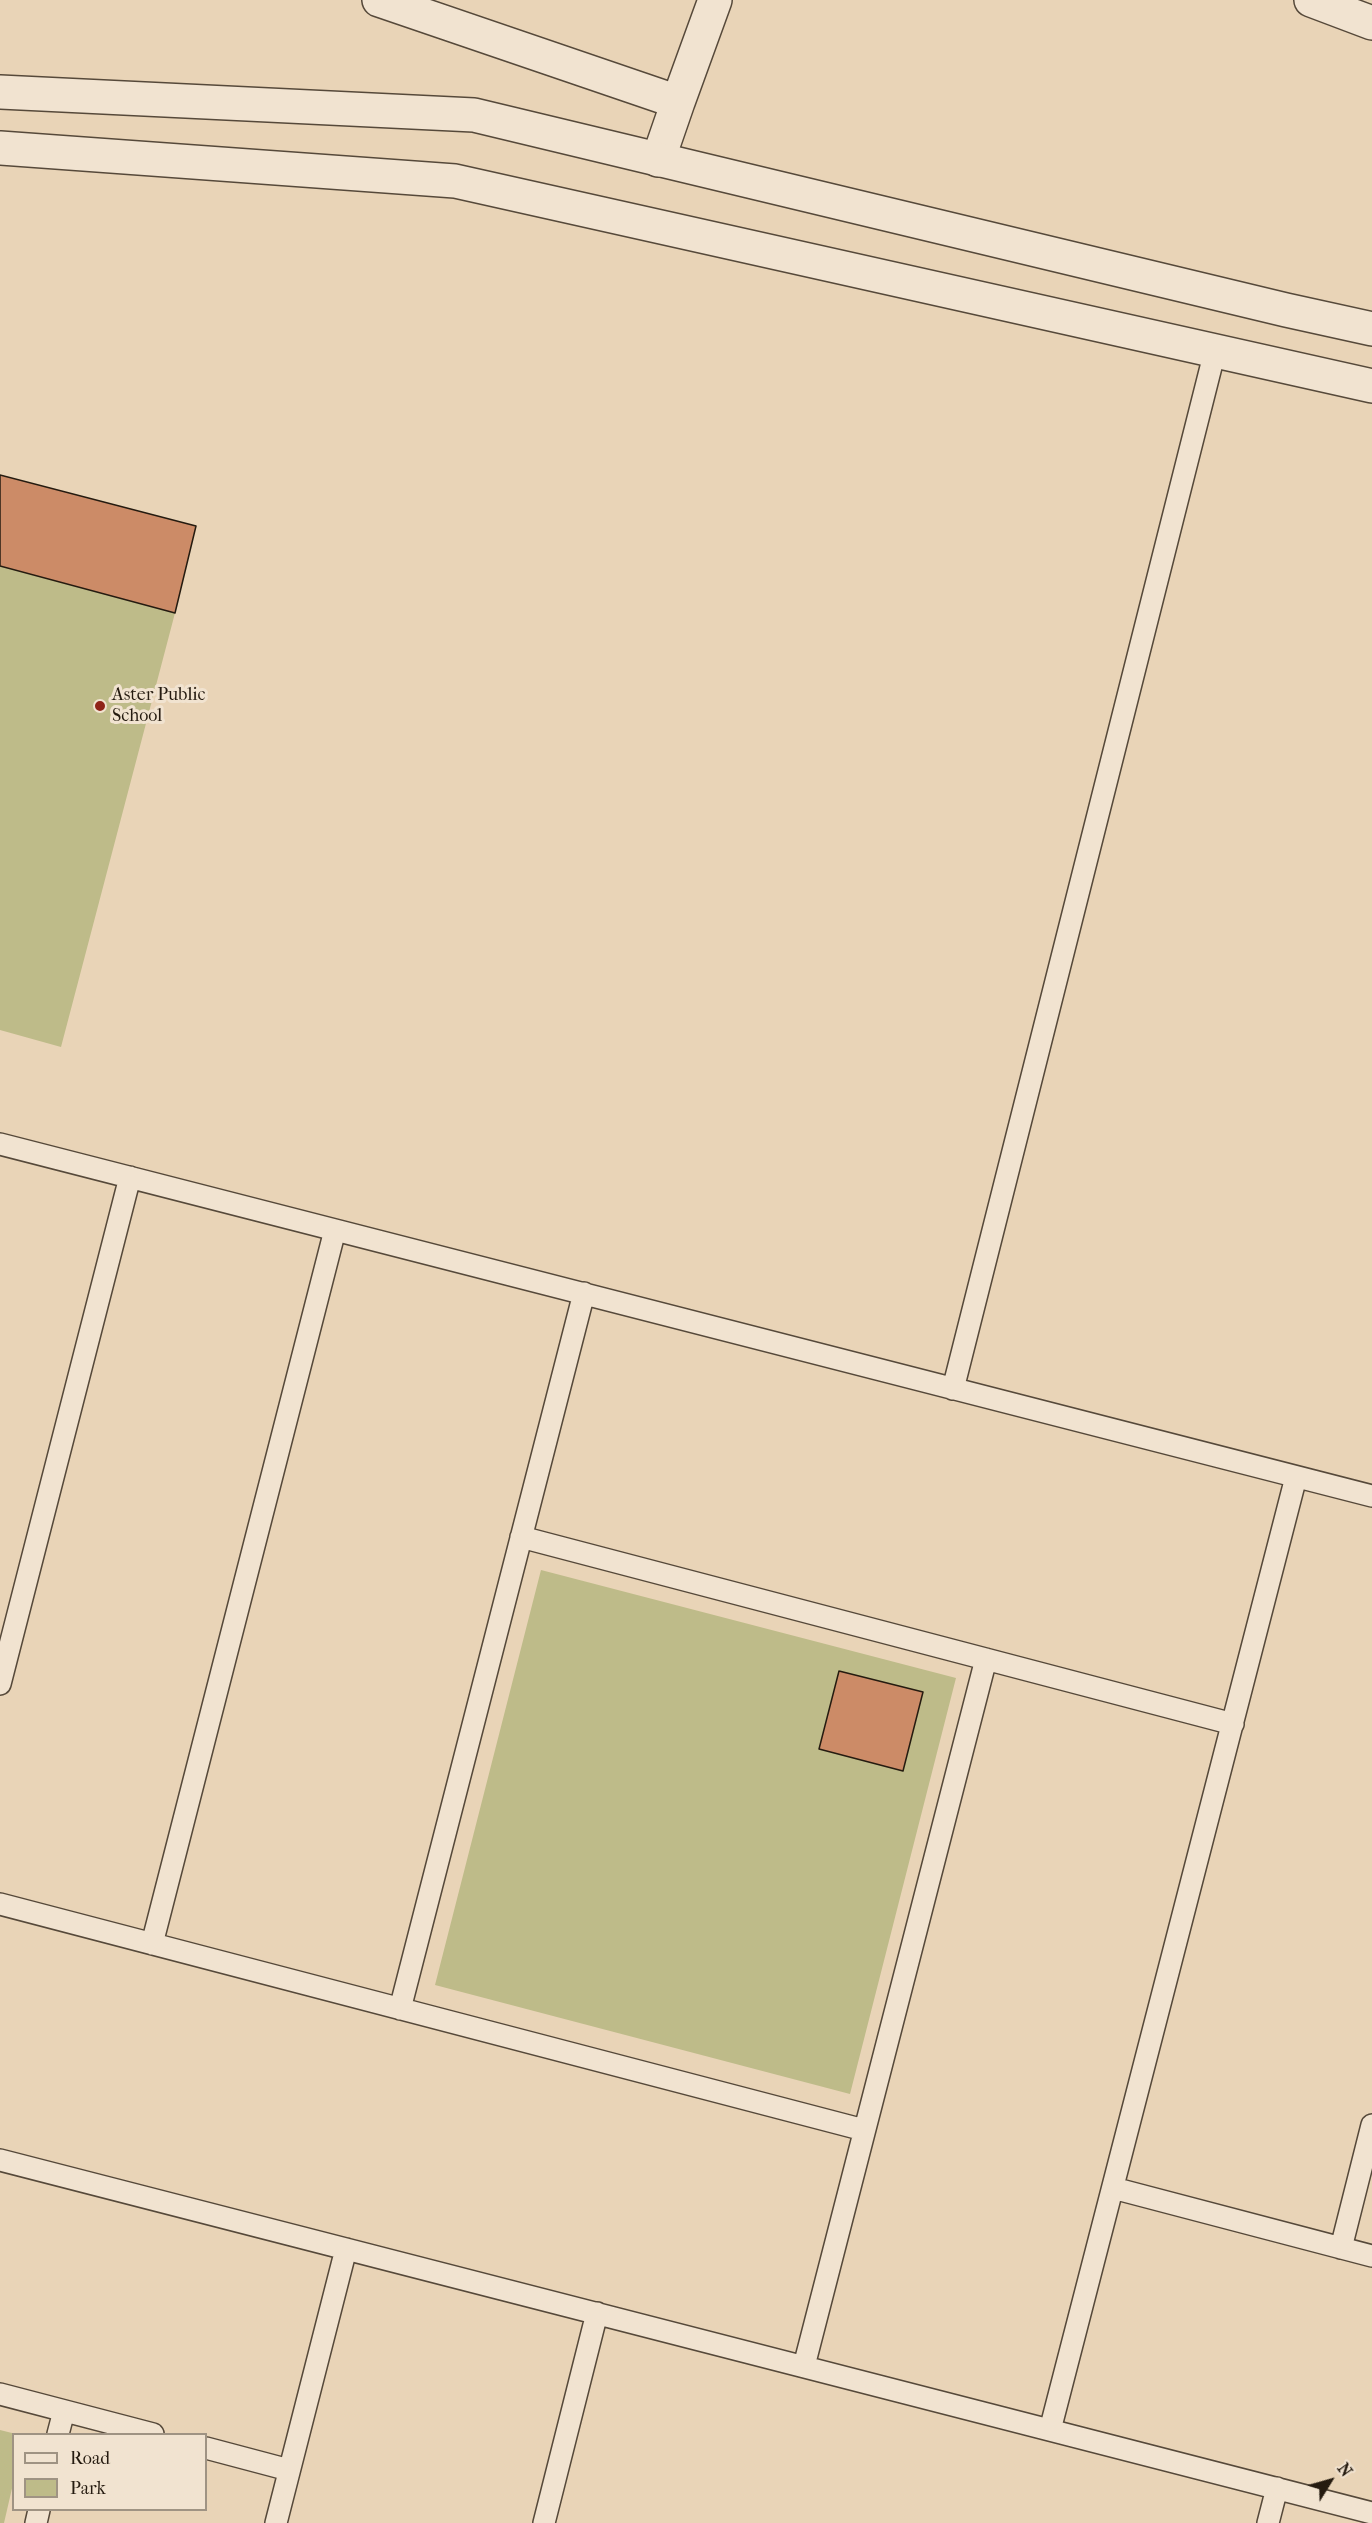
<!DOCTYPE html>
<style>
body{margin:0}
#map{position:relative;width:1372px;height:2523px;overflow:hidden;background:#e9d4b7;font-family:"IM FELL French Canon",serif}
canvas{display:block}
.legend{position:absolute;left:12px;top:2433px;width:195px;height:78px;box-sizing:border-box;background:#f1e3d0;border:2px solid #9f9383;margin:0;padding:8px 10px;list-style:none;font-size:18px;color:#251b10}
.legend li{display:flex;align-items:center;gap:12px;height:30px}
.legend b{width:30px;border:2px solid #9f9383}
.north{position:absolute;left:1300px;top:2451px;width:60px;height:60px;-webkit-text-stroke:4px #f1e3d0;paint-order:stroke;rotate:53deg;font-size:16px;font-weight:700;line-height:24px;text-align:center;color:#251b10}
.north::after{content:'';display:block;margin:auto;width:21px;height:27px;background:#251b10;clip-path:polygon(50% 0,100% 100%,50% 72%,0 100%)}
</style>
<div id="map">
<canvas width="1372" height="2523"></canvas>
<ul class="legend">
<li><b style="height:8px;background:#f1e3d0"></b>Road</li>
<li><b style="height:16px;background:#bebb89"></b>Park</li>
</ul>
<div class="north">N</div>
</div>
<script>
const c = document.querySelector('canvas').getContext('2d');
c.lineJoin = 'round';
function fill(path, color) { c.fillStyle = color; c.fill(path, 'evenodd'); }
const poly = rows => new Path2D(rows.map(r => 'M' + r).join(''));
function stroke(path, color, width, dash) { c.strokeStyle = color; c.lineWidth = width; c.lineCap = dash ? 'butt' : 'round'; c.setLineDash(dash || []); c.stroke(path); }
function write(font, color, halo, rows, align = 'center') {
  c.font = font + ' "IM FELL French Canon",serif'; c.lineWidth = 6; c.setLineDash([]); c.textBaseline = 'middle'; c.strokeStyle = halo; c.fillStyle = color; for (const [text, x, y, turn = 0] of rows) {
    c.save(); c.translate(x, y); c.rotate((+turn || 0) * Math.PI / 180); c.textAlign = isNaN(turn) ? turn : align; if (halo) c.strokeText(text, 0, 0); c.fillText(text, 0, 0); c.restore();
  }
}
fill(poly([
 [0,566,175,613,61,1047,0,1030],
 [541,1570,956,1678,850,2094,435,1985],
 [0,2430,16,2434,14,2434,13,2484,4,2523,0,2523]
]), '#bebb89');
const building = poly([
 [0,475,196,526,175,613,0,566,0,475],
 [839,1671,923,1692,903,1771,819,1749,839,1671]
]);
fill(building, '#cc8b67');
stroke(building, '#251b10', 1.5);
const service = poly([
 [0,1144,1372,1496],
 [953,1389,1215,351],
 [521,1537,1233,1724],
 [0,1684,130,1177],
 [0,1904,864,2130],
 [152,1944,335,1230],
 [400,2009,584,1293],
 [0,2160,1372,2513],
 [1113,2188,1372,2256],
 [1341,2248,1372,2125],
 [804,2366,986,1659],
 [0,2394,153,2434],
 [1050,2430,1296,1477],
 [58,2434,64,2411],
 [206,2448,289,2470],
 [36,2523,39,2510],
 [276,2523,346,2249],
 [544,2523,597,2313],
 [1268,2523,1277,2488]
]);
const minor = poly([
 [379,0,678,102,715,0],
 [1311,0,1372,23],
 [658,160,678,102]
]);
const tertiary = poly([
 [0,92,474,115,1286,310,1372,329],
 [0,148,455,181,1372,386]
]);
stroke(service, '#56493a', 24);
stroke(minor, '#56493a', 36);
stroke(tertiary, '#56493a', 36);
stroke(service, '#f1e3d0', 21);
stroke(minor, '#f1e3d0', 33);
stroke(tertiary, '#f1e3d0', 33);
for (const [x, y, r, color] of [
 [100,706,6,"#8f2418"]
]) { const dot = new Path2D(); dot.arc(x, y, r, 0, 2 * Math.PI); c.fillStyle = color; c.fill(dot); stroke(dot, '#f1e3d0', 2); }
write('18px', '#251b10', '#f1e3d0', [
 ["Aster Public",112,696],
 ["School",112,717]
], 'left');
</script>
